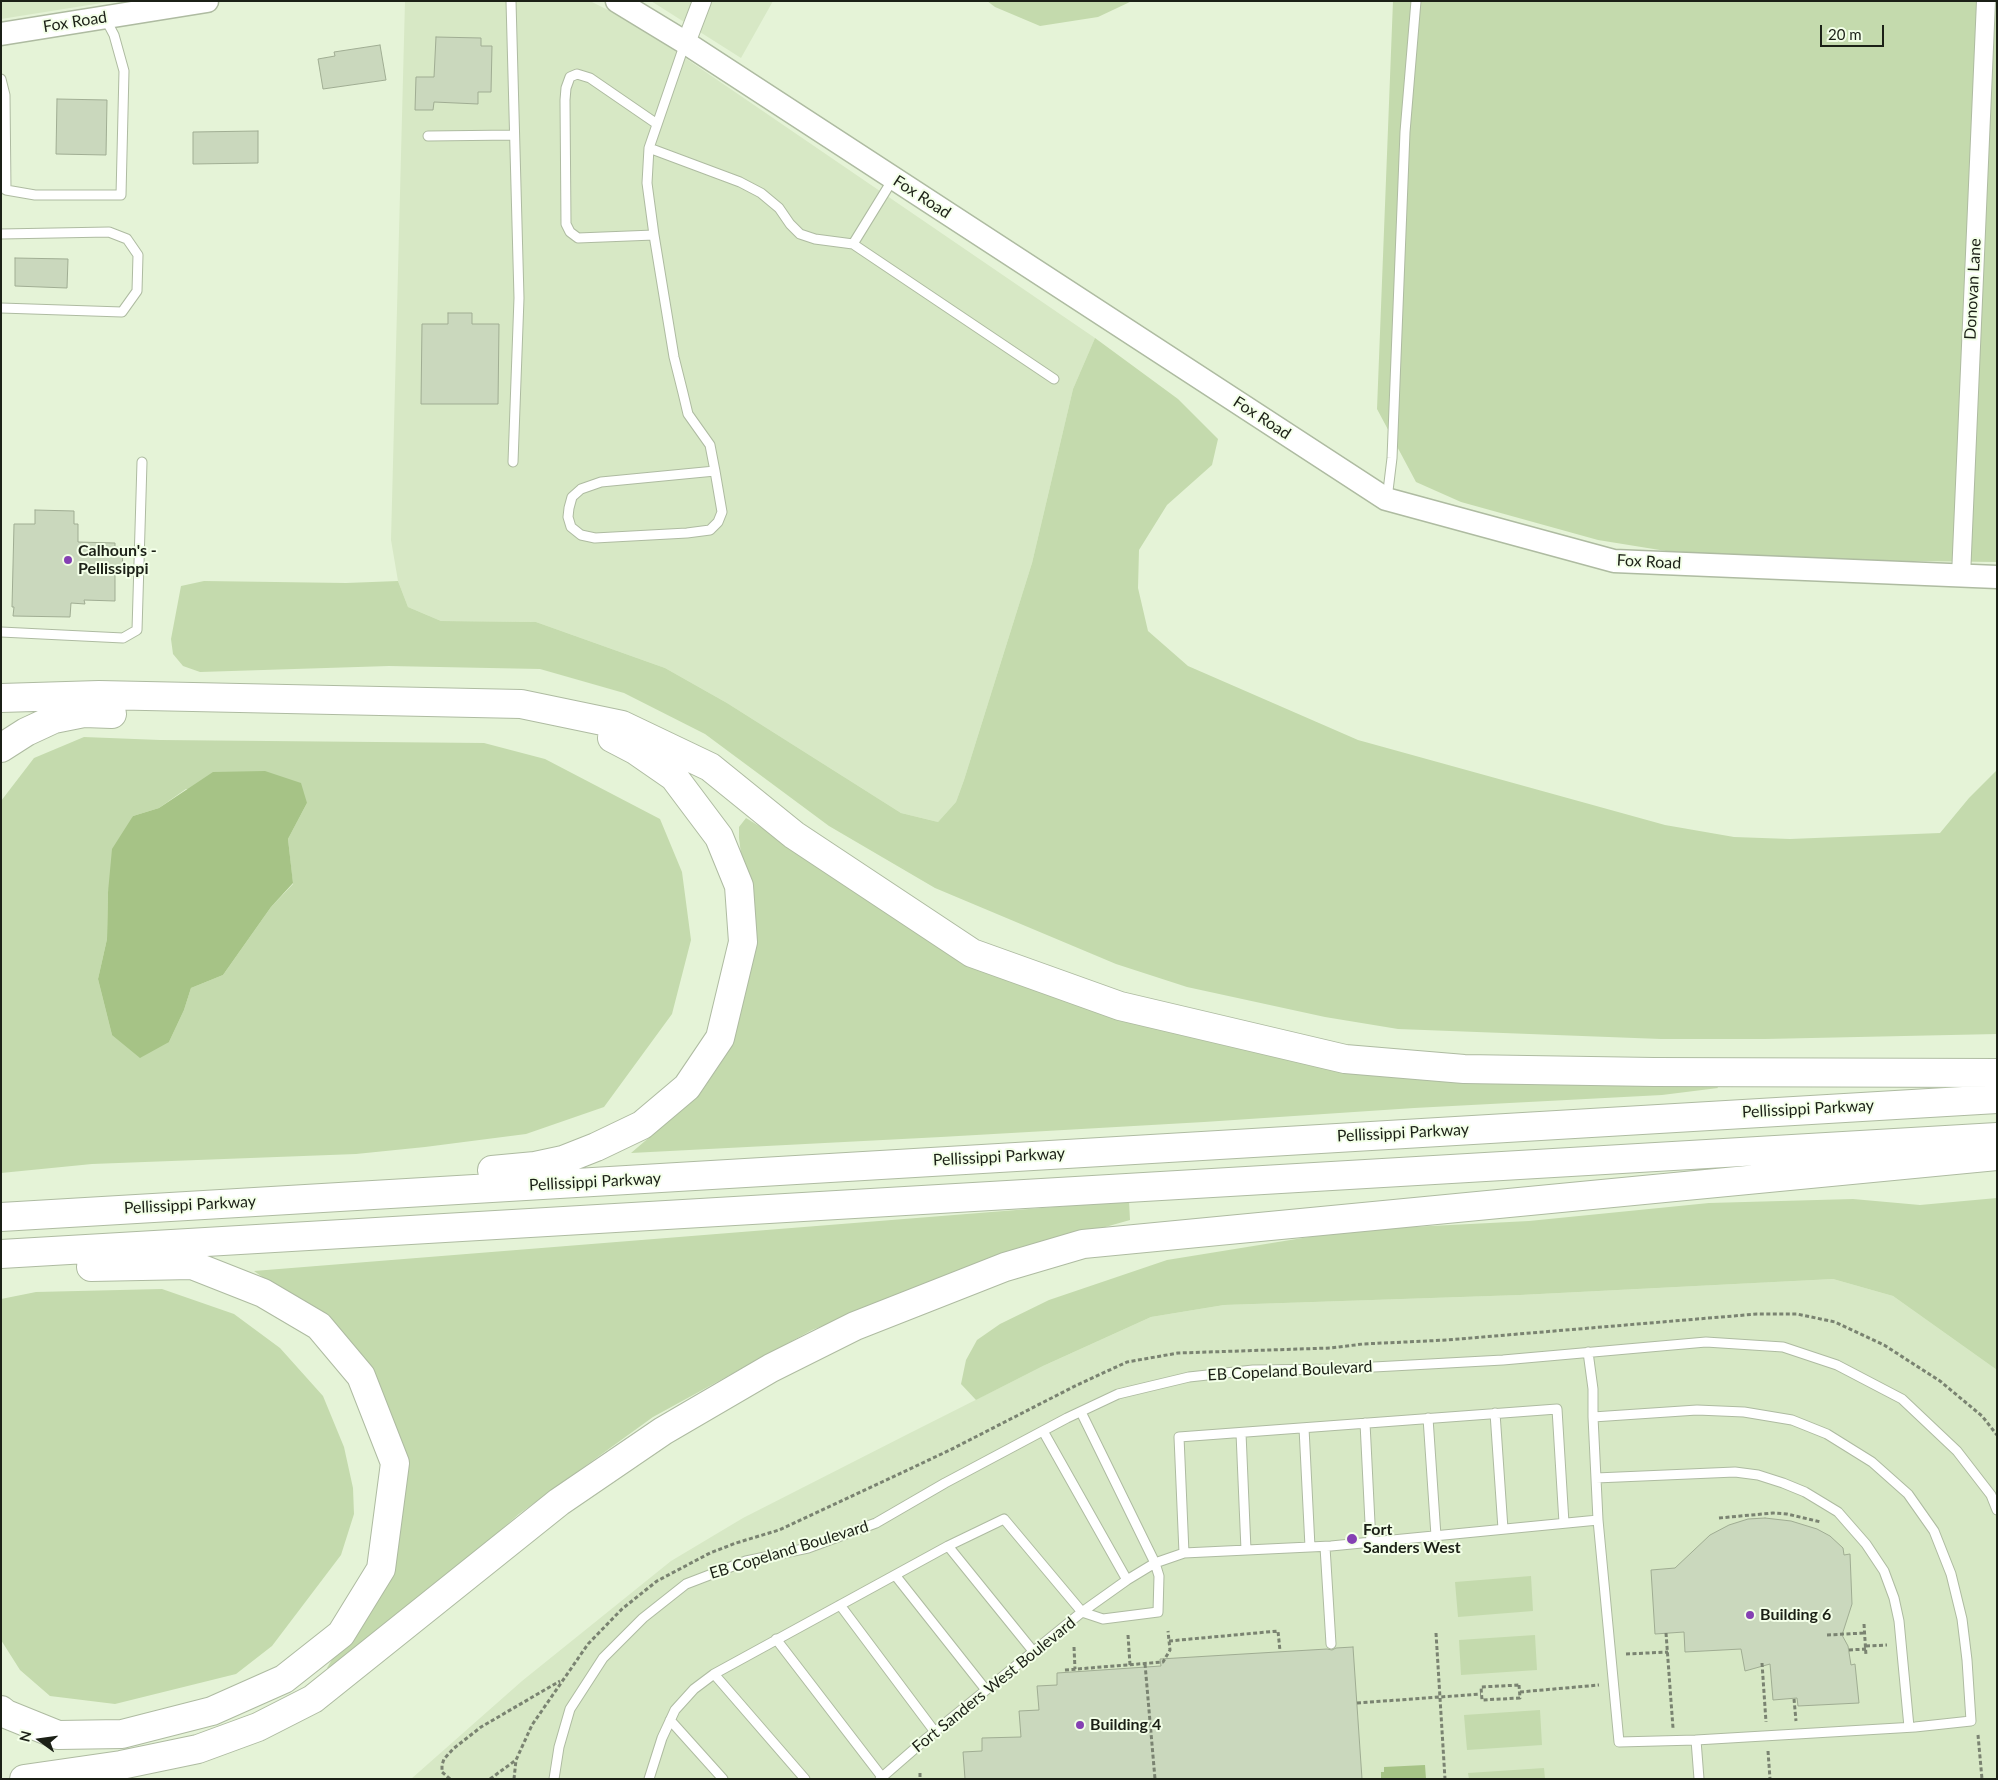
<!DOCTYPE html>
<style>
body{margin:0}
#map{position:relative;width:1998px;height:1780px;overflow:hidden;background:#e5f3d7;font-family:Lato,sans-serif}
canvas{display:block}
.frame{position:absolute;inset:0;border:2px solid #1b2016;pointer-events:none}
.north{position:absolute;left:15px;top:1715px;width:50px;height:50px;-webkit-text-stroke:4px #f3ffe8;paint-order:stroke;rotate:284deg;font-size:14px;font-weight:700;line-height:20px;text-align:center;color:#1b2016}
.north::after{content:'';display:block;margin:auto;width:18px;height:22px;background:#1b2016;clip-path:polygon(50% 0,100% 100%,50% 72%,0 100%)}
.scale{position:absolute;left:1820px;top:25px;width:64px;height:22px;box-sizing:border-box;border:2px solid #1b2016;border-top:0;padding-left:6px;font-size:15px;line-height:18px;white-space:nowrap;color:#1b2016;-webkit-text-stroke:4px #f3ffe8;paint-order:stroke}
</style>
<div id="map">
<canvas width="1998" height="1780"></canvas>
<div class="frame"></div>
<div class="north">N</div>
<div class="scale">20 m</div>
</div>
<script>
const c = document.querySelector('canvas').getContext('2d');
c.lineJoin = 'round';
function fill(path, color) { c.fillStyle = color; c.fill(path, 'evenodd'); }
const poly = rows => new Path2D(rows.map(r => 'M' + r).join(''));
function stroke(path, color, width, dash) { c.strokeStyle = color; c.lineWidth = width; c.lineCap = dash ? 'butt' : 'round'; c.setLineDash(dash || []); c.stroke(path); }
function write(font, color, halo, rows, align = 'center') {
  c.font = font + ' Lato,sans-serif'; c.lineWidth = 4; c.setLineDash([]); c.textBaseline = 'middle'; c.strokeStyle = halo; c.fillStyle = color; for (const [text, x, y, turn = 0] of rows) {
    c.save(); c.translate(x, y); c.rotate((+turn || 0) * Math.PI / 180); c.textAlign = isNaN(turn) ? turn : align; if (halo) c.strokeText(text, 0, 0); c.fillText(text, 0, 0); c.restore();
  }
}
fill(poly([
 [1,1,114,1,1,19],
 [405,1,590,1,634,23,1095,338,1073,389,1032,563,964,780,956,802,938,822,901,813,727,703,665,668,536,622,441,621,408,607,398,581,391,540],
 [651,1,773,1,741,58],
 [1833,1279,1893,1296,1997,1370,1997,1779,411,1779,522,1681,671,1561,743,1518,908,1434,1043,1366,1151,1317,1224,1305,1520,1295]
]), '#d7e8c5');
fill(poly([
 [987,1,1132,1,1098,17,1040,26,995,7],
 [1393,1,1997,1,1997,562,1826,560,1666,551,1598,540,1461,502,1416,482,1377,409],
 [1095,338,1178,399,1218,439,1212,465,1167,505,1139,550,1138,588,1148,631,1188,666,1358,740,1665,825,1734,837,1790,839,1940,833,1969,798,1997,770,1997,1034,1765,1039,1661,1039,1398,1029,1325,1017,1187,987,1116,964,935,888,829,826,705,734,624,693,540,669,389,666,200,672,183,666,173,654,171,639,181,586,204,581,346,583,398,581,408,607,441,621,536,622,665,668,727,703,901,813,938,822,956,802,964,780,1032,563,1073,389],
 [84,737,160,740,484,743,545,759,660,819,682,872,691,940,672,1014,604,1107,526,1134,425,1147,356,1154,92,1164,1,1173,1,801,34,758],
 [186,789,307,803,288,839,293,884,271,907,223,975,191,988,184,1010,169,1042,112,1035,98,979,107,939,108,892,133,816,159,808],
 [746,818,985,964,1297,1056,1712,1079,1718,1088,1662,1095,1414,1108,1204,1122,941,1137,631,1153,700,1094,729,1051,753,948,739,838,739,827],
 [1997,1198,1997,1370,1893,1296,1833,1279,1520,1295,1224,1305,1151,1317,1043,1366,976,1400,961,1384,966,1360,977,1340,1000,1324,1049,1300,1167,1260,1352,1230,1529,1221,1709,1203,1853,1199,1920,1205],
 [1129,1201,1130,1220,1003,1256,812,1330,653,1417,519,1514,430,1592,332,1671,327,1668,395,1553,395,1447,337,1331,254,1271],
 [162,1289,234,1314,280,1348,323,1396,344,1447,353,1488,354,1514,341,1555,272,1646,236,1674,115,1704,50,1696,20,1670,1,1640,1,1299,36,1292],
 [1531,1576,1533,1611,1458,1617,1455,1582],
 [1535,1635,1537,1670,1461,1675,1459,1640],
 [1540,1710,1542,1745,1467,1750,1464,1715],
 [1544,1768,1545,1779,1469,1779,1468,1773]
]), '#c4daad');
fill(poly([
 [265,771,301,783,307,803,288,839,293,883,271,907,223,975,191,988,184,1010,169,1042,140,1058,112,1035,98,979,107,939,108,892,112,849,133,816,159,808,213,772],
 [1425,1765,1426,1779,1381,1779,1381,1772,1384,1772,1384,1767]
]), '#a6c386');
const building = poly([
 [436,37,481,38,481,46,492,46,491,92,478,92,478,104,434,102,433,110,415,110,416,77,434,77,436,37],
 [380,45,386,80,323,89,318,59,335,56,334,52,380,45],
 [57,99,107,100,106,155,56,154,57,99],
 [258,131,258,163,193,164,193,132,258,131],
 [15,258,68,259,67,288,15,286,15,258],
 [448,313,472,313,472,324,499,324,498,404,421,404,422,324,448,324,448,313],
 [35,510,74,511,74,524,78,524,78,542,115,543,115,547,123,548,122,572,115,572,115,601,84,600,85,604,71,603,70,617,13,616,14,607,12,607,14,524,35,524,35,510],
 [1765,1518,1791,1521,1817,1529,1830,1536,1843,1548,1844,1555,1850,1554,1852,1604,1842,1635,1848,1646,1851,1665,1855,1664,1859,1703,1798,1706,1797,1698,1773,1700,1770,1664,1745,1671,1741,1649,1685,1652,1684,1632,1655,1634,1651,1570,1675,1568,1710,1535,1729,1525,1748,1519,1765,1518],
 [1353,1647,1362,1779,965,1779,963,1752,982,1751,982,1738,1021,1737,1019,1711,1039,1710,1037,1686,1057,1685,1057,1673,1161,1666,1160,1659,1327,1649,1332,1650,1336,1648,1353,1647]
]);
fill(building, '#cad8bd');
stroke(building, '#a0ad93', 1);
const service = poly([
 [511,1,519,298,513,462],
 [685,43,649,148,740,182,761,193,779,208,790,224,800,234,815,239,853,244,893,179],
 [1,79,5,95,6,190,35,195,121,195,124,71,114,35,105,18],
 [428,136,514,135],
 [649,148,647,183,654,235,578,238,570,232,566,224,565,100,566,88,570,77,577,74,590,78,657,124],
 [1,234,109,232,127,239,138,255,137,291,122,312,1,308],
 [654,235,674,357,683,393,688,414,710,445,715,471,722,512,718,522,710,530,687,533,595,538,581,535,571,527,568,517,569,508,572,497,581,489,601,482,715,471],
 [853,244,1054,379],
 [1387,499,1392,458,1405,132,1416,1],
 [1,632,123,638,137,630,142,462],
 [1588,1352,1593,1389,1593,1417,1598,1520,1619,1742,1696,1740,1915,1727,1971,1721,1967,1660,1962,1619,1951,1574,1934,1531,1908,1494,1872,1462,1827,1434,1792,1420,1744,1412,1697,1410,1593,1417],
 [1495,1413,1503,1529],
 [1428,1418,1436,1536],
 [1365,1423,1371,1543],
 [1304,1428,1310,1547],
 [1043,1431,1127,1580],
 [1241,1433,1246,1550],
 [1596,1478,1735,1472,1758,1475,1783,1483,1805,1492,1838,1512,1866,1544,1884,1571,1894,1598,1899,1621,1909,1727],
 [948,1546,1033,1651],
 [1325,1547,1331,1644],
 [1184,1553,1179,1437,1557,1409,1564,1523],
 [895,1575,986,1690],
 [840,1605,935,1732],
 [776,1639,882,1777],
 [714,1674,805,1779],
 [670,1720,723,1779],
 [1696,1740,1699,1779],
 [554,1779,559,1747,570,1709,603,1658,643,1618,686,1584,746,1561,808,1548,876,1523,945,1483,1067,1418,1118,1394,1189,1377,1253,1370,1337,1369,1503,1360,1706,1342,1783,1347,1837,1365,1902,1399,1957,1451,1991,1495,1997,1510],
 [649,1779,662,1738,675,1710,694,1689,714,1674,948,1546,1004,1519,1082,1612,1127,1580,1155,1563,1081,1412],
 [880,1779,927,1738,1082,1612,1103,1619,1158,1612,1159,1576,1155,1563,1184,1553,1331,1546,1598,1520]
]);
const minor = poly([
 [686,43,702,1],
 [1961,576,1986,1]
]);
const tertiary = poly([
 [617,1,686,43,1386,499,1614,561,1997,577],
 [1,34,207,1]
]);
const motorway = poly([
 [1,698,99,695,521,704,622,725,710,767,794,835,972,953,1120,1006,1345,1059,1464,1069,1654,1072,1997,1073],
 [1,748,26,732,54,719,84,713,112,714],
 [492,1170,535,1166,563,1160,596,1147,642,1125,687,1087,720,1038,743,942,739,886,719,837,674,777,635,750,612,738],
 [1,1217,1997,1099],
 [1,1254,1997,1137],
 [1,1710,6,1714,58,1735,122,1734,212,1711,284,1679,341,1634,381,1569,395,1463,361,1376,319,1326,263,1293,192,1265,91,1267],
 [24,1779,121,1765,198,1749,258,1727,313,1699,559,1502,663,1431,771,1368,855,1326,1005,1267,1083,1244,1997,1156]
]);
stroke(service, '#aebba1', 11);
stroke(minor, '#aebba1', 20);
stroke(tertiary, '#aebba1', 25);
stroke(motorway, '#aebba1', 30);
stroke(poly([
 [1719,1518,1773,1513,1787,1514,1821,1522],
 [1864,1624,1866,1656],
 [1436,1633,1445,1779],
 [1666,1633,1673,1728],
 [1128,1635,1130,1665],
 [1827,1635,1864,1633],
 [1169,1641,1278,1631,1280,1651],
 [1866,1646,1887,1645],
 [1074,1647,1075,1669],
 [1849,1650,1866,1649],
 [1626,1654,1668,1652],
 [1762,1663,1766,1722],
 [1145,1664,1155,1779],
 [1065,1670,1163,1662,1170,1650,1168,1631],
 [1519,1685,1520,1698,1482,1700,1481,1687,1519,1685],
 [1520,1692,1599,1685],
 [1794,1699,1796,1721],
 [1357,1703,1481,1694],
 [1978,1735,1982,1779],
 [1768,1751,1770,1779],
 [920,1773,920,1779],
 [450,1779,442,1772,442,1765,444,1759,453,1749,481,1727,560,1681],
 [490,1779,516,1760],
 [514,1779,516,1760,532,1725,588,1644,622,1609,657,1581,710,1553,736,1543,779,1530,882,1482,950,1450,1077,1385,1127,1362,1178,1353,1330,1348,1363,1344,1447,1340,1757,1314,1797,1314,1835,1322,1884,1345,1940,1381,1982,1416,1997,1435]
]), '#7a8371', 3, [4, 2.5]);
stroke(service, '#fff', 9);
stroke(minor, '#fff', 18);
stroke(tertiary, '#fff', 22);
stroke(motorway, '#fff', 28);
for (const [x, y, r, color] of [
 [68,560,5,"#8540b3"],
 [1352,1539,6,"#8540b3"],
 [1750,1615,5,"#8540b3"],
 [1080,1725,5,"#8540b3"]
]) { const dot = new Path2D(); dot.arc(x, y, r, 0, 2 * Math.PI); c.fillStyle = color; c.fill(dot); stroke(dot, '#f3ffe8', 2); }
write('16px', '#1b2016', '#f3ffe8', [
 ["Fox Road",75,22,-9],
 ["Fox Road",922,197,33],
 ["Donovan Lane",1973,289,-87],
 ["Fox Road",1262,418,33],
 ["Fox Road",1649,562,3],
 ["Pellissippi Parkway",1808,1109,-3],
 ["Pellissippi Parkway",1403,1133,-3],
 ["Pellissippi Parkway",999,1157,-3],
 ["Pellissippi Parkway",595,1182,-3],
 ["Pellissippi Parkway",190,1205,-3],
 ["EB Copeland Boulevard",1290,1371,-3],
 ["EB Copeland Boulevard",789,1550,-17],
 ["Fort Sanders West Boulevard",994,1685,-39]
]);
write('bold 16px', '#1b2016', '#f3ffe8', [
 ["Calhoun's -",78,551],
 ["Pellissippi",78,569],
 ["Fort",1363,1530],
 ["Sanders West",1363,1548],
 ["Building 6",1760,1615],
 ["Building 4",1090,1725]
], 'left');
</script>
